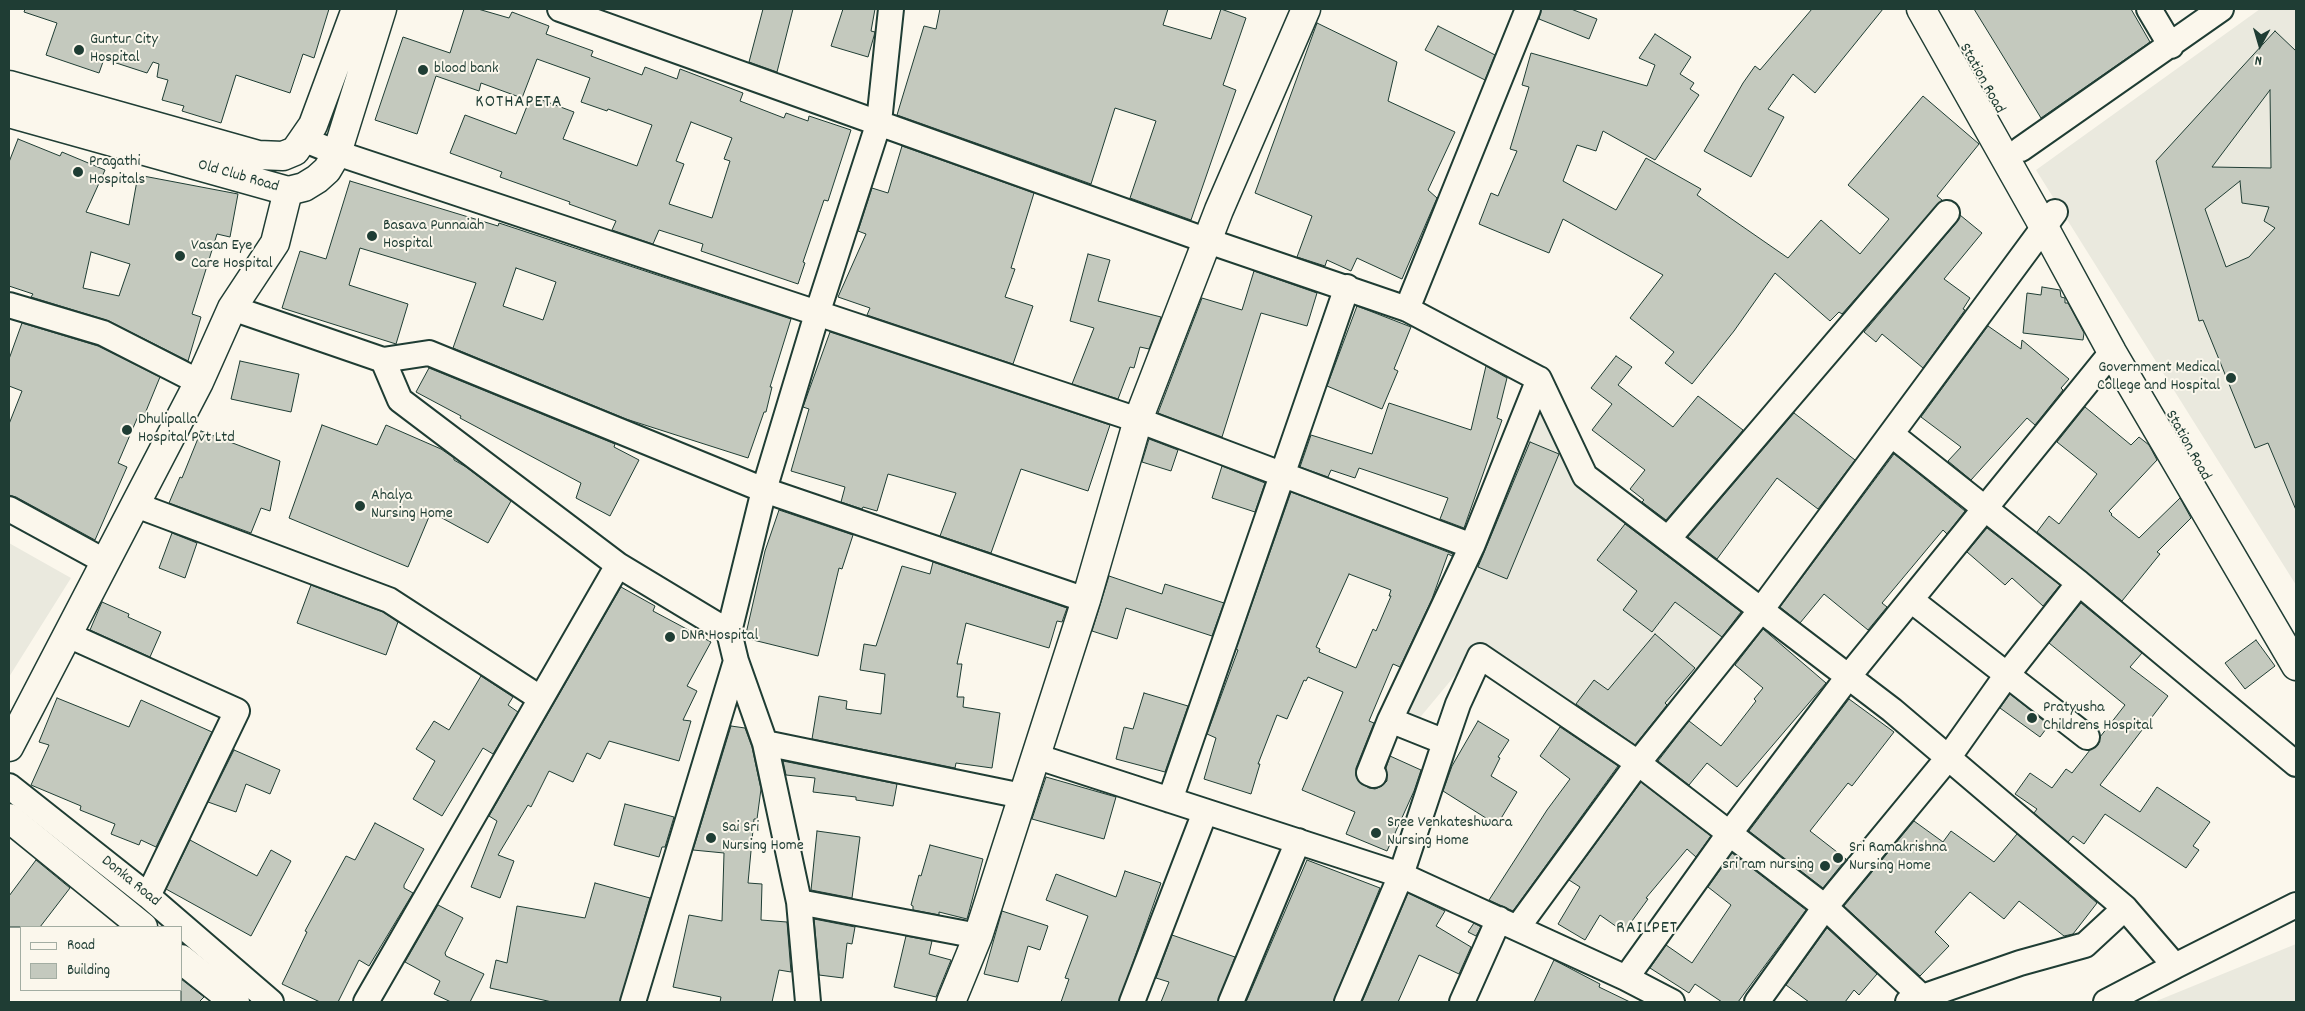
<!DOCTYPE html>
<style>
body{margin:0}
#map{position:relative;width:2305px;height:1011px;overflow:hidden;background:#fbf7ec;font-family:Dekko,sans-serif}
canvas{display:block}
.frame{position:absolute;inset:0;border:10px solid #1f3d34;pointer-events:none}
.legend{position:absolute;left:20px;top:926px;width:162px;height:65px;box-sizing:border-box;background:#fbf7ec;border:1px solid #a3ada2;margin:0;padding:6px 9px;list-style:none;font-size:15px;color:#1f3d34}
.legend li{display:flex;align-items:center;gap:10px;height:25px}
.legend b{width:25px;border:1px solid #a3ada2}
.north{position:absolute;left:2235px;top:20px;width:50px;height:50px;-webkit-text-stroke:4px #fbf7ec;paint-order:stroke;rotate:186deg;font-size:14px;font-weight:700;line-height:20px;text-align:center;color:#1f3d34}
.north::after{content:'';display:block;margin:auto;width:18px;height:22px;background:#1f3d34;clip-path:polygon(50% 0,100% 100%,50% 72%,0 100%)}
</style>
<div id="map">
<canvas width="2305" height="1011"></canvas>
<div class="frame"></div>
<ul class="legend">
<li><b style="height:6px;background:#fbf7ec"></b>Road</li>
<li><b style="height:14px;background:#c4c9be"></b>Building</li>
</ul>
<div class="north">N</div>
</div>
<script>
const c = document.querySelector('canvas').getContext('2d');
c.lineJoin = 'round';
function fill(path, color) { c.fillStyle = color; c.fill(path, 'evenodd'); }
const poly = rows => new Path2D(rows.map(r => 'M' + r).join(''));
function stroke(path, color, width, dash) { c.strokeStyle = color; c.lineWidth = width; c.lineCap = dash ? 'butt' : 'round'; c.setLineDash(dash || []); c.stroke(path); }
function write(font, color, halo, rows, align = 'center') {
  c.font = font + ' Dekko,sans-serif'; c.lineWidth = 4; c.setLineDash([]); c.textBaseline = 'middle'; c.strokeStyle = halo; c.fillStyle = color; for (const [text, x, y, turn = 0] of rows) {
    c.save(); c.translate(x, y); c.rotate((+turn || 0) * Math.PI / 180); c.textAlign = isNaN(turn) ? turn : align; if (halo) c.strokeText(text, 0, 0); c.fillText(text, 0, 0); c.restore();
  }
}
fill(poly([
 [2260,9,2296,9,2296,585,2036,170],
 [1534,392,1585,476,1756,616,1642,758,1477,649,1412,727,1393,714],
 [9,543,71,578,9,677],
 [2296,944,2296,1002,2154,1002]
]), '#eae9de');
const building = poly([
 [25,9,329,9,314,58,303,54,290,93,236,75,221,123,182,111,184,106,162,100,168,80,157,77,159,64,153,62,147,73,104,59,99,73,46,55,57,23,24,12,25,9],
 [464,9,478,9,509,18,512,12,549,26,546,34,593,51,591,56,642,75,645,67,677,79,680,69,743,93,740,101,784,118,786,113,808,121,809,116,851,130,828,201,824,200,803,262,805,263,798,284,701,251,703,244,659,230,653,244,612,230,616,221,569,204,570,202,500,177,502,172,450,153,465,115,516,134,531,96,574,112,563,139,637,166,652,125,608,109,607,111,581,102,590,78,537,59,522,98,481,83,479,91,436,76,417,134,375,120,403,37,450,53,464,9],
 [691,122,732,138,724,159,730,161,712,218,669,204,684,164,676,161,691,122],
 [763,9,793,9,777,72,749,62,763,9],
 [843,9,875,9,871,31,875,32,874,36,868,57,831,46,843,9],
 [940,9,1168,9,1163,25,1211,39,1221,9,1246,18,1223,85,1236,90,1191,220,1130,198,1156,121,1115,108,1091,184,897,115,924,26,936,29,940,9],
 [1541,9,1571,9,1597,19,1589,39,1539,19,1541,9],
 [1812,9,1883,9,1815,93,1793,74,1768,109,1784,117,1751,177,1704,151,1743,83,1755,66,1760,70,1812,9],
 [1974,9,2131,9,2150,42,2041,118,1974,9],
 [1317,23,1397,62,1388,101,1455,132,1428,190,1437,198,1402,279,1357,258,1351,271,1327,260,1325,266,1297,257,1312,216,1255,193,1317,23],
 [1438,26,1495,55,1485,80,1425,50,1438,26],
 [2275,31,2296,51,2296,510,2268,443,2255,448,2203,320,2199,321,2156,161,2275,31],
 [2270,90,2271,168,2212,167,2270,90],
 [2240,181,2242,203,2269,207,2264,221,2275,228,2249,257,2226,267,2205,209,2240,181],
 [1655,34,1691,57,1680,74,1694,83,1690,89,1699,95,1655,160,1603,131,1596,151,1577,145,1563,181,1616,210,1646,158,1701,189,1697,195,1788,258,1821,220,1860,254,1889,219,1848,185,1923,96,1979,144,1937,196,1942,200,1842,314,1839,312,1830,321,1775,273,1734,331,1692,384,1665,363,1674,352,1630,318,1663,275,1563,219,1549,253,1479,224,1491,193,1498,196,1517,151,1510,149,1529,87,1522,85,1531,53,1647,86,1655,65,1639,58,1655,34],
 [18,139,60,156,62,152,105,170,86,212,129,225,138,175,238,194,230,237,217,234,192,314,201,317,188,361,109,321,31,297,33,294,9,286,9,162,18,139],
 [91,252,130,264,119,296,83,288,91,252],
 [902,146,1034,193,1011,268,1015,269,1005,297,1033,306,1013,364,867,315,870,308,838,297,866,234,858,231,872,188,888,193,902,146],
 [350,181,498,226,499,223,791,319,770,387,772,387,766,412,764,412,748,458,626,419,453,348,476,283,360,248,349,285,408,304,396,344,282,308,300,251,326,259,350,181],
 [516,268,556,282,543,320,503,306,516,268],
 [1960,215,1982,233,1944,279,1970,298,1963,309,1965,310,1923,368,1882,334,1876,342,1864,332,1957,222,1960,215],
 [1088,254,1110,260,1098,301,1161,317,1149,349,1140,347,1134,368,1130,367,1118,399,1072,384,1094,328,1070,321,1088,254],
 [1254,271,1317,293,1307,326,1261,313,1222,437,1158,413,1202,298,1242,310,1254,271],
 [2042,287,2060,290,2061,297,2065,298,2065,303,2068,303,2084,333,2083,340,2023,333,2027,293,2041,295,2042,287],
 [1357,306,1411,327,1394,369,1398,371,1382,409,1327,386,1357,306],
 [22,323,98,346,160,377,144,416,139,414,118,463,127,467,95,540,16,497,9,495,9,424,22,391,9,386,9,359,22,323],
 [1988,326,2021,349,2022,340,2069,379,2061,388,2063,390,2035,425,2027,418,1971,480,1948,461,1961,447,1921,417,1988,326],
 [830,332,1110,425,1088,491,1021,469,991,553,940,536,956,493,888,474,877,511,863,507,862,509,841,502,845,487,791,471,809,409,803,407,830,332],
 [1616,356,1632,367,1618,385,1673,427,1698,396,1743,430,1666,520,1642,502,1644,500,1630,489,1645,470,1592,430,1612,404,1591,388,1616,356],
 [240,361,299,374,291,412,231,399,240,361],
 [1486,366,1507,378,1497,418,1502,420,1464,528,1440,519,1448,498,1359,468,1355,478,1331,470,1328,477,1300,467,1311,435,1372,454,1389,403,1471,430,1486,366],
 [429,368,615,444,614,447,639,460,610,516,576,498,581,483,460,418,461,416,416,392,429,368],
 [2085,407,2131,445,2139,437,2149,445,2157,460,2109,511,2112,514,2111,515,2139,538,2180,498,2191,518,2157,552,2160,554,2122,601,2037,532,2049,516,2059,524,2097,474,2057,442,2085,407],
 [1794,413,1855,460,1818,509,1777,478,1717,559,1688,537,1794,413],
 [322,425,377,445,386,425,441,449,454,458,454,460,466,467,511,501,488,543,431,512,408,567,289,518,322,425],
 [201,431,280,461,270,511,261,508,251,533,169,503,180,477,182,478,201,431],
 [1149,439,1178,450,1171,471,1142,462,1149,439],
 [1530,442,1559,454,1507,579,1478,567,1530,442],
 [1894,454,1965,511,1947,534,1943,530,1882,603,1887,607,1868,630,1824,594,1800,623,1780,607,1894,454],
 [1222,466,1265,483,1255,512,1212,498,1222,466],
 [1291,492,1453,554,1452,556,1448,554,1432,599,1400,667,1393,664,1369,721,1374,723,1356,768,1356,775,1359,782,1369,788,1375,789,1382,786,1387,781,1386,768,1390,756,1421,770,1414,791,1387,851,1346,834,1355,812,1302,790,1343,692,1308,677,1306,681,1304,680,1287,719,1277,715,1258,764,1260,764,1251,794,1204,779,1216,738,1207,734,1238,650,1236,649,1291,492],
 [1349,574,1391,590,1389,596,1391,596,1376,631,1373,629,1356,668,1319,652,1320,649,1316,647,1349,574],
 [779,510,853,535,842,569,839,568,818,656,745,638,765,551,779,510],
 [1625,524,1741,612,1722,637,1675,602,1652,632,1623,610,1637,591,1597,560,1625,524],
 [1987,528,2060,585,2043,606,2012,578,2005,585,1967,552,1987,528],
 [172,533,197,543,185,578,159,568,172,533],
 [933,562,1067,608,1062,622,1057,621,1049,648,966,623,957,664,962,664,957,697,964,697,963,707,1000,713,992,768,956,763,955,768,812,739,819,696,847,701,846,709,881,714,885,674,860,670,864,644,876,646,902,566,930,574,933,562],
 [1109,576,1162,594,1165,584,1224,603,1212,636,1126,608,1117,639,1092,631,1109,576],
 [311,585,383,612,398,622,386,655,297,623,311,585],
 [621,587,655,606,653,611,711,642,687,686,697,691,683,720,691,721,679,761,609,741,600,759,587,753,573,782,549,771,531,807,528,805,498,855,514,861,500,898,471,887,497,821,489,816,621,587],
 [102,602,129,614,128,617,161,632,150,657,90,630,102,602],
 [2081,603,2142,653,2130,667,2168,696,2100,785,2140,812,2157,787,2210,822,2193,846,2199,850,2186,868,2105,814,2084,844,2073,836,2068,842,2034,813,2037,809,2015,794,2030,773,2052,788,2066,769,2072,773,2090,750,2098,745,2100,737,2125,705,2049,643,2081,603],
 [1763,629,1826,683,1737,787,1707,763,1689,785,1658,761,1689,721,1721,746,1756,701,1754,699,1763,688,1735,665,1763,629],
 [1655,634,1695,668,1665,703,1667,705,1635,745,1576,704,1594,680,1608,690,1655,634],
 [2256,640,2275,666,2245,689,2225,663,2256,640],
 [481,676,513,697,508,705,518,712,493,754,483,748,442,816,413,799,435,761,416,749,434,721,449,730,481,676],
 [1144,693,1188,706,1165,772,1116,759,1124,727,1133,729,1144,693],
 [2010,694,2049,725,2040,737,2000,708,2010,694],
 [57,698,129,727,141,700,212,732,156,847,141,840,139,845,111,834,115,824,80,810,81,806,31,785,49,745,39,742,57,698],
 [1849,699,1894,732,1852,786,1848,783,1810,831,1846,859,1823,888,1749,831,1849,699],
 [1478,721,1509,740,1498,757,1500,758,1491,776,1517,792,1497,825,1443,791,1452,766,1478,721],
 [731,726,745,728,752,747,761,789,757,819,754,819,748,883,762,884,761,920,787,922,791,972,779,970,772,1002,720,1002,721,997,673,987,689,915,722,921,724,853,693,850,731,726],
 [1560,727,1618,766,1513,911,1489,900,1547,810,1570,779,1540,756,1560,727],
 [234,750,280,770,270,794,246,784,236,812,208,802,234,750],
 [783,761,897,784,893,806,856,800,856,797,813,792,815,778,786,775,783,761],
 [1046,777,1116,797,1104,839,1032,819,1046,777],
 [1641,782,1711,836,1696,857,1687,849,1646,898,1648,899,1624,932,1600,915,1585,940,1558,924,1580,887,1569,880,1641,782],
 [625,804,674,817,665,847,662,847,659,857,614,845,625,804],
 [1914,821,1943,842,1951,831,1994,862,2017,834,2097,903,2073,934,2064,936,2019,901,2004,919,1970,892,1935,932,1949,946,1920,976,1844,906,1914,821],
 [375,823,424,849,404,885,404,888,413,893,369,966,359,960,338,1002,320,1002,282,984,307,932,305,931,346,856,355,860,375,823],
 [817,831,860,837,852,898,811,890,817,831],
 [190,840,257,876,271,850,291,861,251,936,166,889,190,840],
 [930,845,983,859,967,919,939,912,939,915,913,910,913,906,911,905,919,875,921,876,930,845],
 [1732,853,1806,910,1738,1002,1722,1002,1695,984,1689,993,1650,968,1666,945,1692,963,1731,905,1708,887,1732,853],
 [36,860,70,888,40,927,9,927,9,896,36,860],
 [1307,860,1380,888,1333,1002,1246,1002,1307,860],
 [1125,871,1161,883,1119,1002,1061,1002,1069,979,1065,978,1088,916,1046,900,1056,874,1116,897,1125,871],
 [595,883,650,898,620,1002,552,1002,490,988,496,960,507,963,517,906,585,918,595,883],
 [1408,893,1445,911,1436,926,1471,947,1459,974,1419,955,1398,1002,1362,1002,1408,893],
 [438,905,463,918,445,953,446,956,484,974,470,1002,451,1002,434,994,440,981,405,962,438,905],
 [1002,911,1048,926,1040,950,1028,946,1018,982,984,974,1002,911],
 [814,919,855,927,852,944,847,943,843,978,819,975,814,919],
 [1474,923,1481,927,1476,936,1468,932,1474,923],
 [1827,928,1877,974,1859,995,1854,990,1845,1002,1809,1002,1786,985,1827,928],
 [1172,935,1235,957,1218,1002,1161,1002,1169,982,1156,978,1172,935],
 [906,936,932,941,929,954,951,960,936,997,894,987,906,936],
 [1554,960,1600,984,1599,987,1630,1002,1534,1002,1554,960],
 [181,979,204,997,199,1002,181,1002,181,979]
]);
fill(building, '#c4c9be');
stroke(building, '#1f3d34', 1);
const minor = poly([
 [560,9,1208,241,1407,309,1539,379,1585,476,1761,610,1638,763,1518,927],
 [2149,9,2171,46],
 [305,140,337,153,1138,420,1472,546,1539,379],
 [2021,149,2221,9],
 [2055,212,1761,610,1892,710,2125,908,2175,966,2296,905],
 [9,305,103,333,199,382],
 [232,308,383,360,429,353,764,490,1086,600],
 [1407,309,1528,9],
 [383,360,400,400,618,565],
 [1891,434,2079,583,2296,764],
 [136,505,389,600,540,698],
 [9,509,106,562],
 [1668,539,1947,213],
 [1472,546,1390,720,1445,742,1401,875,1626,978,1672,1002],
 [1911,600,2087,737],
 [68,635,237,711,148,896],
 [1445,742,1458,704,1480,656,1638,763,1825,907,1922,997],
 [765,743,1022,796],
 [1035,756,1401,875,1347,1002],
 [1374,775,1369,773,1390,720],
 [9,786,148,896,271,1002],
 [1170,800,1347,287],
 [799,902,978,936],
 [1626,978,1729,834,1848,677,2112,352],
 [366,1002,618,565,729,632],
 [633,1002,736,661],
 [808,1002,799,902,765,743,736,661,729,632,764,490,817,314,879,122,891,9],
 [1132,1002,1205,812],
 [1231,1002,1298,841],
 [1462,1002,1499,919],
 [1757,1002,1825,907,1948,758,2006,676,2079,583],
 [1908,1002,2020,963,2085,945,2125,908],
 [2106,1002,2175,966]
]);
const tertiary = poly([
 [1921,9,2044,227,2112,352,2296,666],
 [9,85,258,155,283,156,295,151,313,125,356,9],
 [9,113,288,191,304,187,317,179,327,170,337,153,382,9],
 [9,818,143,927],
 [181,959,235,1002],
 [951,1002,978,936,1086,600,1138,420,1219,210,1306,9]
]);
const secondary = poly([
 [9,747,199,382,232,308,275,243,288,191]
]);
stroke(minor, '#1f3d34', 28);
stroke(tertiary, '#1f3d34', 31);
stroke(secondary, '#1f3d34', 31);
stroke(minor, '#fbf7ec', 24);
stroke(tertiary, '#fbf7ec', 28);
stroke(secondary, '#fbf7ec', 28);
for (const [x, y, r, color] of [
 [79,50,6,"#1f3d34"],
 [423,70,6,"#1f3d34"],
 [78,172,6,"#1f3d34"],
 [372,236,6,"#1f3d34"],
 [180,256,6,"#1f3d34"],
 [2231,378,6,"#1f3d34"],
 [127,430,6,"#1f3d34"],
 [360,506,6,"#1f3d34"],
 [670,637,6,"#1f3d34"],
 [2032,718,6,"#1f3d34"],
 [1376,833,6,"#1f3d34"],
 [711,838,6,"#1f3d34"],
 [1838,858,6,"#1f3d34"],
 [1825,866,6,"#1f3d34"]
]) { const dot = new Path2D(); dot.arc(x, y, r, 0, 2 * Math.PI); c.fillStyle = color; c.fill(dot); stroke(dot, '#fbf7ec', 2); }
write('16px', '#1f3d34', '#fbf7ec', [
 ["Guntur City",90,41],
 ["Hospital",90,59],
 ["blood bank",434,70],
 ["Pragathi",89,163],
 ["Hospitals",89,181],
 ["Basava Punnaiah",383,227],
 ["Hospital",383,245],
 ["Vasan Eye",191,247],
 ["Care Hospital",191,265],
 ["Government Medical",2220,369,"right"],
 ["College and Hospital",2220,387,"right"],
 ["Dhulipalla",138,421],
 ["Hospital Pvt Ltd",138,439],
 ["Ahalya",371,497],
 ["Nursing Home",371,515],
 ["DNR Hospital",681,637],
 ["Pratyusha",2043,709],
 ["Childrens Hospital",2043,727],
 ["Sree Venkateshwara",1387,824],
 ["Nursing Home",1387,842],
 ["Sai Sri",722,829],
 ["Nursing Home",722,847],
 ["Sri Ramakrishna",1849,849],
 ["Nursing Home",1849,867],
 ["sri ram nursing",1814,866,"right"]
], 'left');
write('16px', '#1f3d34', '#fbf7ec', [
 ["Station Road",1981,79,61],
 ["Old Club Road",238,177,16],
 ["Station Road",2187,446,61],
 ["Donka Road",130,882,39]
]);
c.letterSpacing = '1px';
write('18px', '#1f3d34', '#fbf7ec', [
 ["KOTHAPETA",519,104],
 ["RAILPET",1647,930]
]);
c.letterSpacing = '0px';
</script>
